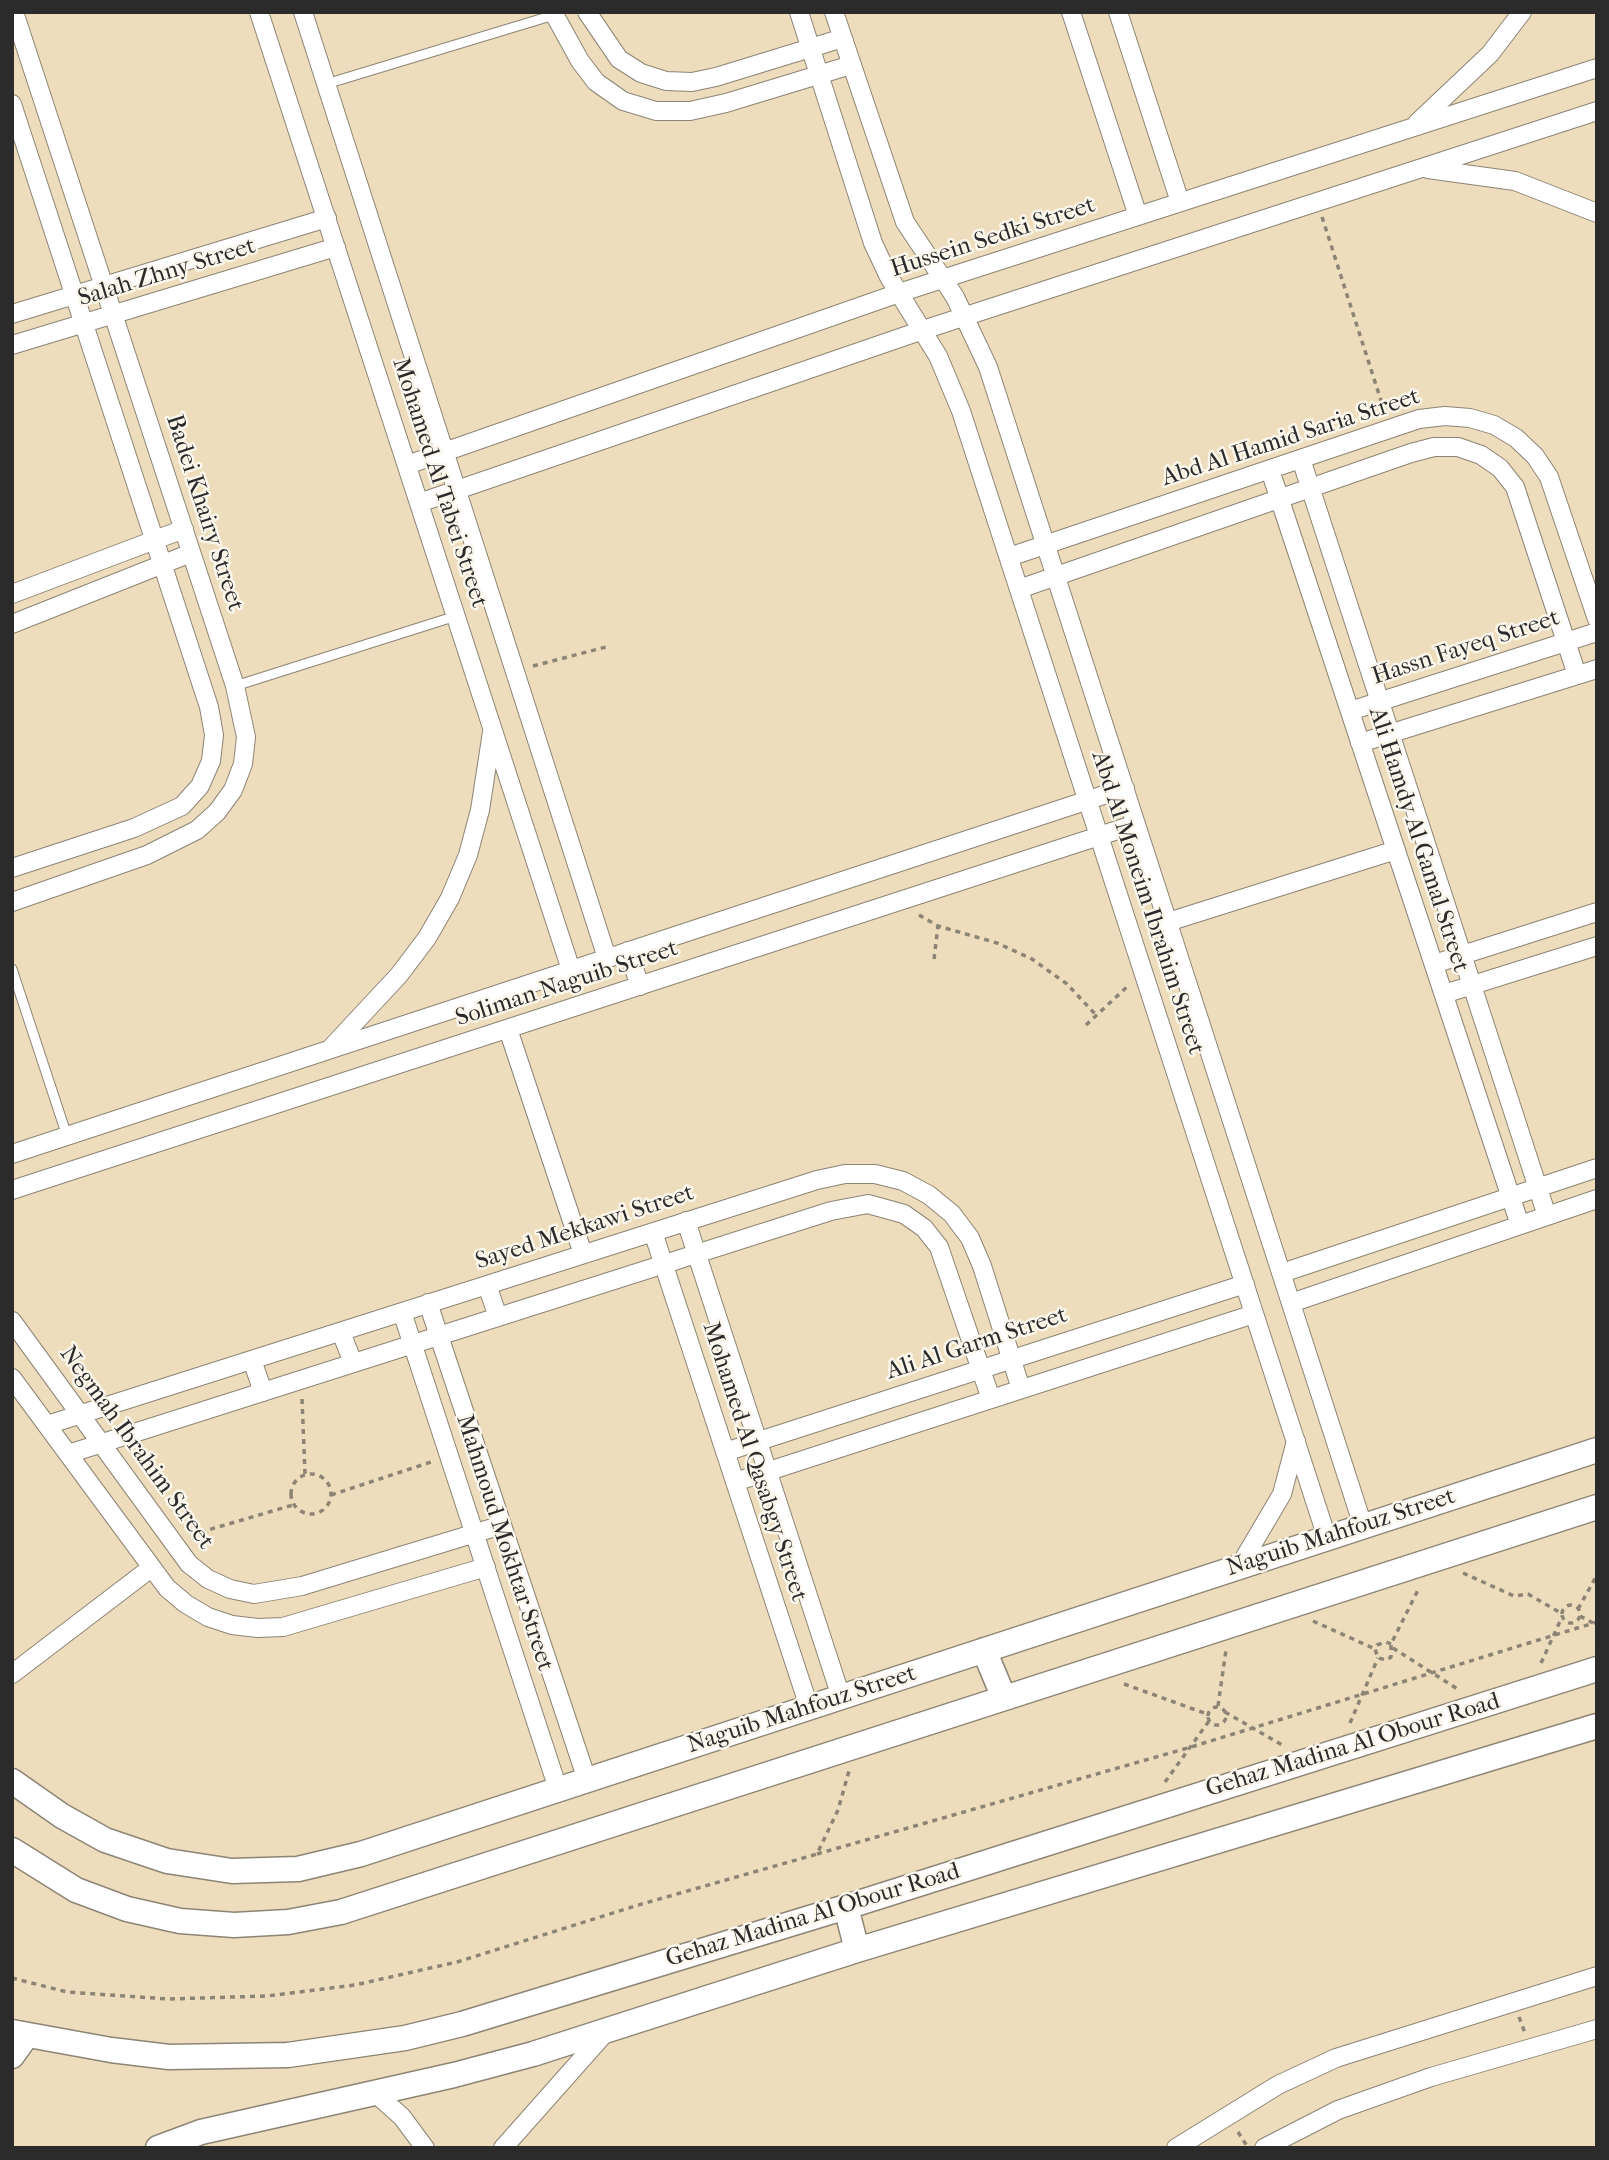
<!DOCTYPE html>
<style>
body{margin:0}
#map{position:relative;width:1609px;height:2160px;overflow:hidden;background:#eeddbc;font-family:"IM FELL French Canon",serif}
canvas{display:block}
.frame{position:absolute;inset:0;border:14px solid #2b2b2b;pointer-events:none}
</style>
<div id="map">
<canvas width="1609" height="2160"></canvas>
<div class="frame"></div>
</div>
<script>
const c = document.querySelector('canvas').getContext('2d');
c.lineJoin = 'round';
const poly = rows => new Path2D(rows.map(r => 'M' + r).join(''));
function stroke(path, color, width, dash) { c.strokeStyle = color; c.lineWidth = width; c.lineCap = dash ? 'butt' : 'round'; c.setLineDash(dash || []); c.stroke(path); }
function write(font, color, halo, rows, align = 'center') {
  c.font = font + ' "IM FELL French Canon",serif'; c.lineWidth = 5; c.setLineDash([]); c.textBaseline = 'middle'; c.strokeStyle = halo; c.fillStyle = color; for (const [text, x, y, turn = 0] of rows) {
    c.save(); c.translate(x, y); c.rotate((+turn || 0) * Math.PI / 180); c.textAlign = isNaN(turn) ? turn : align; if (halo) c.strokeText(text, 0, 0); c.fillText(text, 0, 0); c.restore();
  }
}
const lane = poly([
 [326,84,554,15],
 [235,686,456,616],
 [12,969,67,1136]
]);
const street = poly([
 [259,12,571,970],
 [303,12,607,958],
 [553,12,580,61,596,82,623,101,656,111,690,111,726,103,851,65],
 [587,12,619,59,641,73,666,81,692,82,716,77,843,38],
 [799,12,873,243,889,277,938,356,961,411,1327,1538],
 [834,12,905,222,955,297,988,367,1363,1526],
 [1071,12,1138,216],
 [1118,12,1180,202],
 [12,104,209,707,214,735,211,761,200,786,182,806,134,828,12,868],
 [1417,123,1490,54,1522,12],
 [1428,169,1515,181,1597,213],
 [12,314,327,218],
 [12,345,336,247],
 [1301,459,1547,1216],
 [407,465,899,293,1597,68],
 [1270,470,1520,1225],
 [419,503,923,330,1597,111],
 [1009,557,1419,419,1445,416,1470,418,1494,425,1516,438,1535,456,1549,477,1597,619],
 [1019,589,1411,453,1434,447,1458,447,1481,455,1500,468,1515,487,1577,675],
 [12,594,184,529],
 [12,624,191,553],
 [1350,711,1597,632],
 [1360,743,1597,669],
 [12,902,147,855,197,830,217,812,233,790,243,764,246,737,235,686,14,12],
 [1168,922,1396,850],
 [628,951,640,986],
 [1434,964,1597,912],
 [1444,994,1597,946],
 [508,1029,583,1254],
 [331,1048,399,975,427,938,450,898,468,855,480,810,492,732],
 [12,1154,1125,788],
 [12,1190,1136,824],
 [686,1221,841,1697],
 [653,1232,809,1707],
 [1282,1273,1597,1168],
 [487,1285,498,1317],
 [428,1303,587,1780],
 [1291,1303,1597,1199],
 [402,1312,558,1789],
 [12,1321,189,1564,208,1579,230,1589,254,1594,302,1586,502,1525],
 [341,1332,353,1363],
 [252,1360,263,1392],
 [12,1378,167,1588,186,1604,208,1617,232,1625,258,1628,283,1627,486,1567],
 [47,1425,817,1180,845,1174,875,1174,903,1181,929,1195,952,1214,970,1238,982,1266,1021,1389],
 [725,1452,1245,1284],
 [68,1454,831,1211,868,1204,904,1214,924,1228,939,1247,991,1399],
 [735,1482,1254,1314],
 [1239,1567,1282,1494,1296,1441],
 [12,1674,151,1568],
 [374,2092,402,2117,425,2148],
 [503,2148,605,2033],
 [1176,2148,1278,2085,1336,2058,1597,1976],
 [1264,2148,1338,2110,1431,2077,1597,2029]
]);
const secondary = poly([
 [984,1650,1004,1698],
 [12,1781,62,1816,105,1840,167,1861,232,1871,298,1869,361,1854,1597,1450],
 [12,1850,76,1890,127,1909,180,1921,234,1925,288,1922,341,1912,1597,1507],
 [846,1907,857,1950],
 [12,2032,111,2050,169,2057,288,2055,405,2038,462,2024,846,1907,1597,1669],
 [12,2056,27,2035],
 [158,2148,201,2132,454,2075,533,2054,857,1950,1597,1726]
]);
stroke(lane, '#8c8474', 11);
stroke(street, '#8c8474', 20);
stroke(secondary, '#8c8474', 27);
stroke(poly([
 [1322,217,1385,413],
 [533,666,606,647],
 [919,915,938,926,997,943,1032,959,1067,984,1096,1015],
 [934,959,938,926],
 [1086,1025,1129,985],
 [302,1399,305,1474],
 '291 1494a20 20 0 1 1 40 0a20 20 0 1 1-40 0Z',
 [331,1495,431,1462],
 [191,1535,293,1505],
 [1463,1573,1514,1596,1528,1594,1561,1613],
 '1562 1614a9 9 0 1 1 18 0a9 9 0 1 1-18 0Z',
 [1578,1609,1597,1575],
 [1580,1616,1593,1623],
 [1313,1621,1375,1649],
 [1391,1644,1386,1642,1377,1645,1375,1649,1378,1658,1387,1660,1391,1657,1391,1644,1419,1588],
 [1393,1648,1459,1690],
 [1541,1663,1562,1617],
 [1124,1684,1207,1714],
 [1218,1706,1226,1650],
 '1208 1716a9 9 0 1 1 18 0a9 9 0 1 1-18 0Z',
 [1225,1712,1284,1746],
 [1350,1723,1378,1658],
 [1165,1782,1209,1721],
 [817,1854,1191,1747,1597,1622],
 [12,1978,67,1992,168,1999,267,1996,355,1985,457,1962,635,1906,817,1854,838,1810,849,1771],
 [1519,2017,1525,2033],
 [1238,2132,1247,2146]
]), '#8c8474', 3.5, [5, 5]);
stroke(lane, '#fff', 9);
stroke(street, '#fff', 18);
stroke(secondary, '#fff', 24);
write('24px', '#2b2b2b', '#fbf7ec', [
 ["Hussein Sedki Street",993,238,-18],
 ["Salah Zhny Street",167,273,-17],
 ["Abd Al Hamid Saria Street",1291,438,-18],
 ["Mohamed Al Tabei Street",439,483,72],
 ["Badei Khairy Street",204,513,72],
 ["Hassn Fayeq Street",1466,648,-18],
 ["Ali Hamdy Al Gamal Street",1418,840,72],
 ["Abd Al Moneim Ibrahim Street",1147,903,72],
 ["Soliman Naguib Street",567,984,-18],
 ["Sayed Mekkawi Street",585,1228,-18],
 ["Ali Al Garm Street",977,1344,-18],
 ["Negmah Ibrahim Street",136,1448,54],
 ["Mohamed Al Qasabgy Street",754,1462,72],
 ["Naguib Mahfouz Street",1341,1533,-18],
 ["Mahmoud Mokhtar Street",504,1543,72],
 ["Naguib Mahfouz Street",802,1710,-18],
 ["Gehaz Madina Al Obour Road",1353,1746,-17],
 ["Gehaz Madina Al Obour Road",813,1916,-17]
]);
</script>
